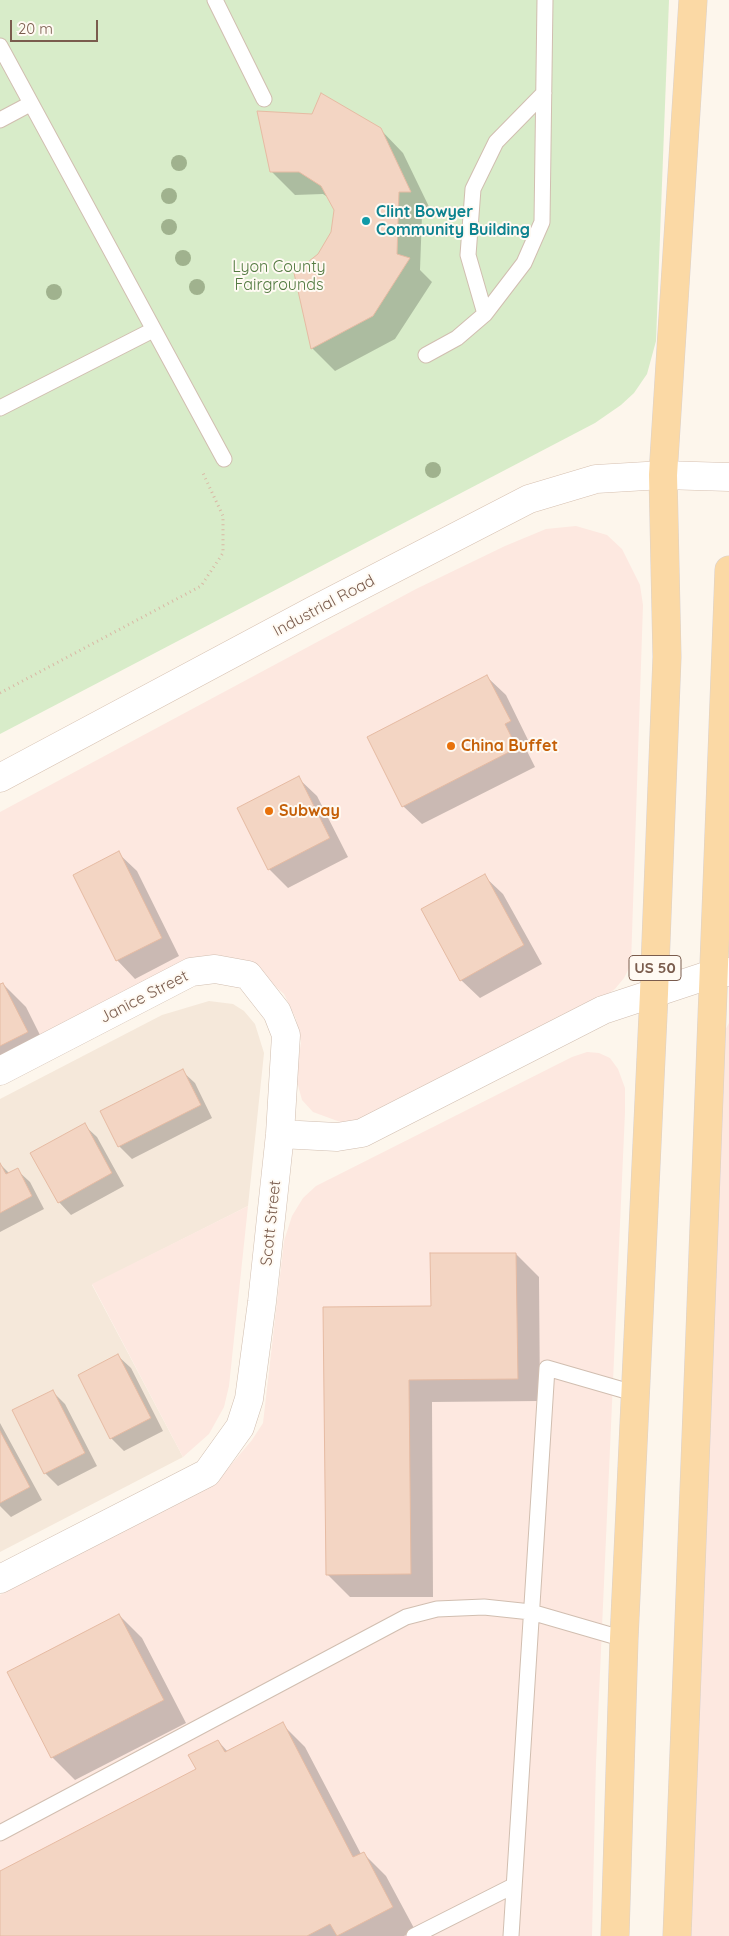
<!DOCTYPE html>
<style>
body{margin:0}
#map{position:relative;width:729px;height:1936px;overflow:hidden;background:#fdf6ec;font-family:Quicksand,sans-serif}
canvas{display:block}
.scale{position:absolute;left:10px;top:20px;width:88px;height:22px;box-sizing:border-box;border:2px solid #7a5c4d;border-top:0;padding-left:6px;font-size:15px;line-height:18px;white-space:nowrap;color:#7a5c4d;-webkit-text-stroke:4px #fffaf3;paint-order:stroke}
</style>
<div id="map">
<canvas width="729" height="1936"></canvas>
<div class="scale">20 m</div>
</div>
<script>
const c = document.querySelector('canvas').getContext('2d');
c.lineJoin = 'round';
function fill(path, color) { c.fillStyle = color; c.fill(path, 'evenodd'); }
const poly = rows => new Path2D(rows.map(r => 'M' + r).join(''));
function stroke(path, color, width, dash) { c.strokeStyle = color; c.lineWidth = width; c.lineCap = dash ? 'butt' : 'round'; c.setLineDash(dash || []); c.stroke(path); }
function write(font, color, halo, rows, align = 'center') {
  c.font = font + ' Quicksand,sans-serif'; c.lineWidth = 4; c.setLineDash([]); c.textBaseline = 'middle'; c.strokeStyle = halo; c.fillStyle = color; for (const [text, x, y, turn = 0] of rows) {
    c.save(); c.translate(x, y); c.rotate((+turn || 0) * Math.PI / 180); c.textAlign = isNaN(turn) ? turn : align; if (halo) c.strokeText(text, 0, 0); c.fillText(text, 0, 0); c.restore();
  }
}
fill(poly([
 [209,1001,233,1004,244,1011,255,1024,264,1053,248,1206,92,1285,183,1457,0,1552,0,1099,162,1015]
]), '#f5e8da');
fill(poly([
 [576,526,607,535,622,549,640,585,643,605,631,964,624,978,615,989,596,1002,364,1120,343,1123,313,1112,302,1100,296,1078,301,1042,296,1019,284,994,263,976,244,965,0,1056,0,812,416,589,505,546,546,529],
 [729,1023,729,1936,691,1936,725,1030],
 [587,1052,599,1053,610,1058,618,1069,625,1088,625,1112,596,1762,592,1936,0,1936,0,1595,194,1493,229,1467,252,1440,263,1423,284,1241,292,1216,303,1198,316,1186,572,1057],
 [248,1206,229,1386,224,1407,209,1434,183,1457,92,1284]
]), '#fde8e0');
fill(poly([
 [0,0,669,0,656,341,647,374,634,393,621,405,595,423,0,734]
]), '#d8ecc9');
fill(poly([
 [380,129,403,153,433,215,422,215,420,270,432,282,395,339,335,371,312,348,319,255,333,233,335,210,329,198,323,194,295,195,272,172],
 [487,677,506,695,528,740,523,743,535,767,422,824,403,806],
 [298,778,317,796,348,857,288,888,269,869,238,809],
 [118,853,137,871,179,956,135,979,117,960],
 [484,876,503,894,542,964,480,998,461,980],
 [3,984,26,1007,50,1055,0,1081,0,986],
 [182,1071,195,1083,212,1118,132,1159,119,1146],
 [84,1125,97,1137,124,1186,71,1215,59,1202],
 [0,1164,10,1174,17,1170,30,1182,44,1209,0,1232],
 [516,1254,539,1277,540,1401,432,1402,433,1597,350,1597,327,1574,432,1307],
 [118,1356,131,1368,163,1431,124,1451,111,1438],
 [52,1391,65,1404,97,1466,58,1486,45,1473],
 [0,1423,42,1500,11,1517,0,1506],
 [119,1615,142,1638,186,1723,75,1780,52,1757],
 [282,1724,305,1747,361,1854,363,1853,386,1876,415,1930,404,1936,0,1936,0,1872,198,1770,218,1741,228,1752]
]), '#0003');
const building = poly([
 [321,93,381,128,411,192,399,192,397,254,410,258,373,316,311,349,294,273,318,254,331,232,334,210,321,186,299,172,270,172,257,111,312,114,321,93],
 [487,675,511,721,505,724,517,748,402,807,367,737,487,675],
 [299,776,330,838,268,870,237,808,299,776],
 [119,851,162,938,116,961,73,875,119,851],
 [485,874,524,945,460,981,421,909,485,874],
 [3,983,28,1032,0,1046,0,984,3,983],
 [183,1069,201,1105,118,1147,100,1111,183,1069],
 [85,1123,112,1173,58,1203,30,1153,85,1123],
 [0,1163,6,1174,18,1168,32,1196,0,1213,0,1163],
 [430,1253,516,1253,518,1379,409,1380,411,1574,326,1575,323,1307,431,1306,430,1253],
 [118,1354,151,1418,110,1439,78,1375,118,1354],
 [53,1390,85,1453,44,1474,12,1410,53,1390],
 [0,1431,30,1487,0,1503,0,1431],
 [119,1614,164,1700,51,1758,7,1672,119,1614],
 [283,1722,353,1857,364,1852,393,1907,337,1936,330,1924,307,1936,0,1936,0,1871,196,1769,188,1755,218,1740,225,1752,283,1722]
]);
fill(building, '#f3d5c3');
stroke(building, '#e6bba3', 1);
const lane = poly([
 [215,0,264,99],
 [0,46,224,459],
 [0,120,30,104],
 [485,314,468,255,473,189,496,142,544,93],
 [426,355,457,338,485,314,524,263,542,222,545,0],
 [0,408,153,330],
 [0,1833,406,1617,437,1609,484,1607,531,1612,624,1639],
 [414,1936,513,1886],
 [511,1936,547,1368,637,1394]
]);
const street = poly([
 [0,1071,191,972,215,969,248,975,277,1012,286,1035,280,1134,262,1302,249,1399,240,1427,207,1473,0,1579],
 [280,1134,337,1137,362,1133,603,1010,715,973,729,972]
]);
const secondary = poly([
 [0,778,314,610,529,499,596,479,663,475,729,477]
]);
const primary = poly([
 [615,1936,624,1639,654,993,667,657,663,475,693,0],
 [677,1936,729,570]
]);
stroke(lane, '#d1beb0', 17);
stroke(street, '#d1beb0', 29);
stroke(secondary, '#d6c0b0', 29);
stroke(primary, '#dad1cd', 29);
stroke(poly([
 [0,693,201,586,223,553,223,516,202,471]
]), '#d9b8a5', 3, [1, 4]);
stroke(lane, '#fff', 15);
stroke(street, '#fff', 28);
stroke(secondary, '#fff', 28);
stroke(primary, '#fbd9a5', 28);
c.fillStyle = '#a0b28e';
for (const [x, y] of [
 [179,163],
 [169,196],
 [169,227],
 [183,258],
 [197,287],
 [54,292],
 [433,470]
]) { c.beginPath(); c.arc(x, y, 8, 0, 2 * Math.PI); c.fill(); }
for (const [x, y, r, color] of [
 [366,221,5,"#0f9aa8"],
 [451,746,5,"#e8710a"],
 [269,811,5,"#e8710a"]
]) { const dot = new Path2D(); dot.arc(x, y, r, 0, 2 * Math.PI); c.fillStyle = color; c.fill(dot); stroke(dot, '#fffaf3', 2); }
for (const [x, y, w] of [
 [655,968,52]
]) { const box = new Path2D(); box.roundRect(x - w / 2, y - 12.5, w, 25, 4); c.fillStyle = '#fffaf3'; c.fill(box); stroke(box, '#7a5c4d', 1); }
write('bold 15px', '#7a5c4d', null, [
 ["US 50",655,968]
]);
write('bold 16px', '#0d838f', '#fffaf3', [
 ["Clint Bowyer",376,212],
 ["Community Building",376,230]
], 'left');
write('16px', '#537a41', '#fffaf3', [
 ["Lyon County",279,267],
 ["Fairgrounds",279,285]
]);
write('16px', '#7a5c4d', '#fffaf3', [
 ["Industrial Road",324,606,-28],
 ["Janice Street",144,997,-27],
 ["Scott Street",271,1223,-84]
]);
write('bold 16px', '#c56008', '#fffaf3', [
 ["China Buffet",461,746],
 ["Subway",279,811]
], 'left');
</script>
